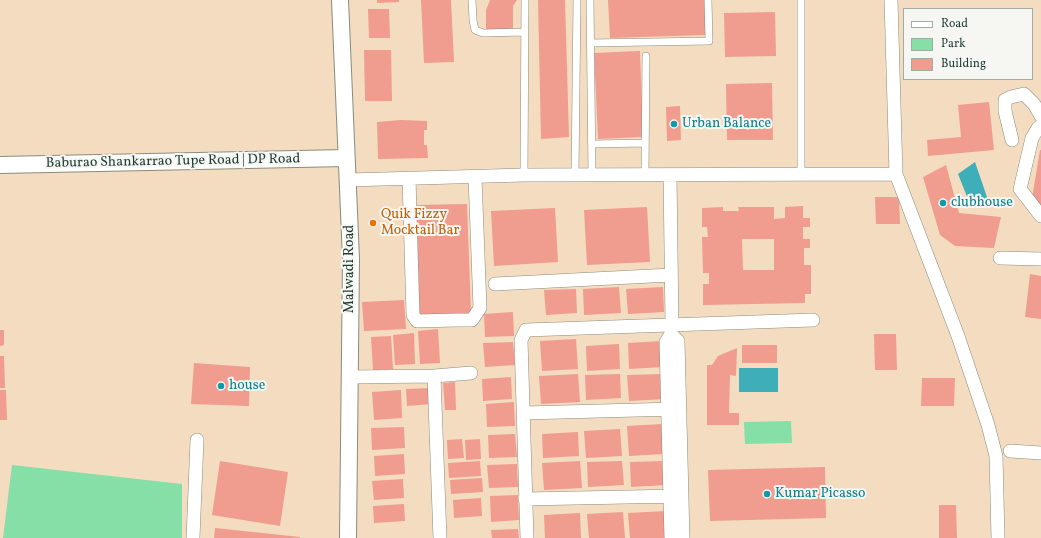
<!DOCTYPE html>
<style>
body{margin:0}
#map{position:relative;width:1041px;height:538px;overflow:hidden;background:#f4dcc1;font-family:Vollkorn,serif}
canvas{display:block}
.legend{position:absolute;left:903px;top:8px;width:130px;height:72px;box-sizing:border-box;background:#f6f6f2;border:1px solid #a0aca6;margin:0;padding:5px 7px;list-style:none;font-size:12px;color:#1f3d34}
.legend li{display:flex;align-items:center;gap:8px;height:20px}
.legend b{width:20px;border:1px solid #a0aca6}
</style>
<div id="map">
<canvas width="1041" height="538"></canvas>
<ul class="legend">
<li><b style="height:5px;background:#fff"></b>Road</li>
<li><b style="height:11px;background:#85dfa6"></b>Park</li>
<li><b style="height:11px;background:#f09c8f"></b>Building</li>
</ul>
</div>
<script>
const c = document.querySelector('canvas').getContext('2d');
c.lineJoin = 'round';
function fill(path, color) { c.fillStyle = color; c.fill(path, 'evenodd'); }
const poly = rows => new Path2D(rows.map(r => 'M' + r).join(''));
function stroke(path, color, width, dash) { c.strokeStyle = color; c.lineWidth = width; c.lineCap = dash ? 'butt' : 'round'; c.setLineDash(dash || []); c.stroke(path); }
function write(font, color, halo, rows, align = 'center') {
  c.font = font + ' Vollkorn,serif'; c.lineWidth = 4; c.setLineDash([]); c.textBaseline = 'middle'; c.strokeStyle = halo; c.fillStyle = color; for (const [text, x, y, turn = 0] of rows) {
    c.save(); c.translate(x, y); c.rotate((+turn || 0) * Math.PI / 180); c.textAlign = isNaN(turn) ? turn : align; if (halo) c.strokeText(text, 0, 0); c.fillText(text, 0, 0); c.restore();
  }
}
fill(poly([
 [791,421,792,443,745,444,744,422],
 [12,465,182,484,182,538,3,538]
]), '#85dfa6');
fill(poly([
 [975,162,988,200,977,206,970,204,958,174],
 [739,368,778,368,778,392,739,392]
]), '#3eaeb8');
fill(poly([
 [377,0,399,0,399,2,377,3],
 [421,0,451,0,454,62,424,63],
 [490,0,517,0,513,6,513,31,486,31,486,10],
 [538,0,565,0,569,137,541,139],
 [608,0,705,0,706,35,610,38],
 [368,9,389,9,390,38,369,38],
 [775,12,776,56,725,57,724,13],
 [364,50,391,50,392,101,365,101],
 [640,51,643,137,598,139,594,53],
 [772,83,773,140,727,140,726,84],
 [989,102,994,150,928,156,927,140,961,137,958,105],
 [680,106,681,140,667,141,666,107],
 [401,120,427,121,427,130,424,130,424,145,427,145,428,158,378,159,377,122],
 [1040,150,1041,150,1041,205,1031,204],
 [946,165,959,213,1001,217,994,248,955,246,940,235,923,177],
 [875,197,899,197,900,224,876,224],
 [467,204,471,313,419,317,414,205],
 [803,206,803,218,810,218,810,227,803,227,803,239,810,239,810,248,804,248,804,265,811,265,811,294,805,294,805,303,703,305,703,284,709,284,709,273,703,273,702,237,708,237,707,227,702,227,702,208,723,207,723,211,739,211,738,207,774,207,774,219,785,218,785,207],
 [742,239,774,239,774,270,743,270],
 [647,207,650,262,587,265,584,210],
 [555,208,558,262,494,266,491,211],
 [1030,274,1041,276,1041,319,1025,317],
 [619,287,621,313,584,315,583,289],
 [663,287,664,312,628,314,626,289],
 [576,289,577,313,546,315,544,290],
 [404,300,406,329,364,331,362,302],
 [513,312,514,336,485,337,484,314],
 [438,329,440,363,420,364,418,331],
 [0,330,4,330,4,345,0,346],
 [414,333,415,364,395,365,393,335],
 [874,334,896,334,897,370,875,370],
 [391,336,393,369,373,370,371,337],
 [576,339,578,369,542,371,540,341],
 [661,341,663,367,629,369,628,343],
 [513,342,515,365,485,367,483,343],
 [619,344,620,369,587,371,586,346],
 [742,345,777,345,777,363,742,363],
 [737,348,736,376,730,375,729,413,739,413,739,425,707,425,707,365,712,365,718,356],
 [0,356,4,356,5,388,0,388],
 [194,363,250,367,249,406,191,404],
 [578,374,580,402,541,404,539,376],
 [620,374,621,398,586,400,585,375],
 [663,374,665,399,629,401,627,375],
 [511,377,512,399,483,401,482,379],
 [922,378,955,378,954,406,921,406],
 [455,382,456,410,445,410,443,383],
 [431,388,432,404,407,406,406,389],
 [0,390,6,390,7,420,0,420],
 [401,390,402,418,374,420,372,392],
 [514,402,515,426,487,427,486,404],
 [662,424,664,454,629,456,627,426],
 [404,427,405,448,372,450,371,428],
 [620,429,622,456,586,458,584,431],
 [578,432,579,456,543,458,542,434],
 [515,434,517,457,489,458,488,435],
 [462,439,464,458,448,459,447,440],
 [480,439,481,459,466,460,465,440],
 [404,454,405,474,375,476,374,456],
 [220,461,288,472,280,526,212,515],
 [480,461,481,476,449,478,448,463],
 [580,461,582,488,544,490,542,463],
 [622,461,624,485,588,487,587,462],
 [665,461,666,485,631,487,630,462],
 [517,464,518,487,489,488,487,465],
 [825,467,826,518,710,521,708,470],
 [482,478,483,492,451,494,450,480],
 [403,479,404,498,374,500,372,481],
 [518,495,519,520,491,522,490,496],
 [481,498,482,516,454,518,453,500],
 [404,504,405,521,374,523,373,506],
 [939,505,956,505,957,538,939,538],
 [666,511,667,538,630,538,628,513],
 [623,512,625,538,589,538,587,514],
 [580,513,581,538,545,538,544,515],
 [215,528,300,537,300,538,214,538],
 [518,529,519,538,492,538,491,530]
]), '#f09c8f');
const service = poly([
 [472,0,473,20,475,30,483,33,524,32],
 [590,0,592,175],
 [801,0,801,174],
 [590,43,709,41,708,0],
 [592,144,645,143],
 [524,175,525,0],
 [575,175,577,0],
 [645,175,646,56]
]);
const minor = poly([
 [891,0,896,174,958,336,988,425,996,456,998,538],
 [1041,126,1038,128,1032,138,1020,189,1041,216],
 [1012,140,1005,111,1005,100,1011,97,1024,94,1034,104,1041,116],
 [670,175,672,324,671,334,666,342,671,538],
 [409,178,413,315,417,321,457,320,472,320,480,308,475,177],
 [348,180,524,175,896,174],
 [1000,258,1041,259],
 [495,284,671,275],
 [671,334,678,341,683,538],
 [434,376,440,538],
 [349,377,434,376,471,373],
 [524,413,676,409],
 [1010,451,1041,453],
 [525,499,678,496],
 [193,538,197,440],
 [527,538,521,340,526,330,813,320]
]);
const tertiary = poly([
 [340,0,351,259,348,538],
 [0,165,346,158]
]);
stroke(service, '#8a8c7a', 8);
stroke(minor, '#8a8c7a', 14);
stroke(tertiary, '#8a8c7a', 18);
stroke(service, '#fff', 7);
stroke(minor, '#fff', 13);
stroke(tertiary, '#fff', 16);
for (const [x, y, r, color] of [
 [674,124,4,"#0f9aa8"],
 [943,203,4,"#0f9aa8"],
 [373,223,4,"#e8710a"],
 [221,386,4,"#0f9aa8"],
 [767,494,4,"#0f9aa8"]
]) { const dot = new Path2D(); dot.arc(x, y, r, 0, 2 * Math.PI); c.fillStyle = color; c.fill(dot); stroke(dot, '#f6f6f2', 1.5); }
write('14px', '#0d838f', '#f6f6f2', [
 ["Urban Balance",682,124],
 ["clubhouse",951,203],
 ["house",229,386],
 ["Kumar Picasso",775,494]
], 'left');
write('14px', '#1f3d34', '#f6f6f2', [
 ["Baburao Shankarrao Tupe Road | DP Road",173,162,-1],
 ["Malwadi Road",350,269,-90]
]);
write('14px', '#c56008', '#f6f6f2', [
 ["Quik Fizzy",381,215],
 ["Mocktail Bar",381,231]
], 'left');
</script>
